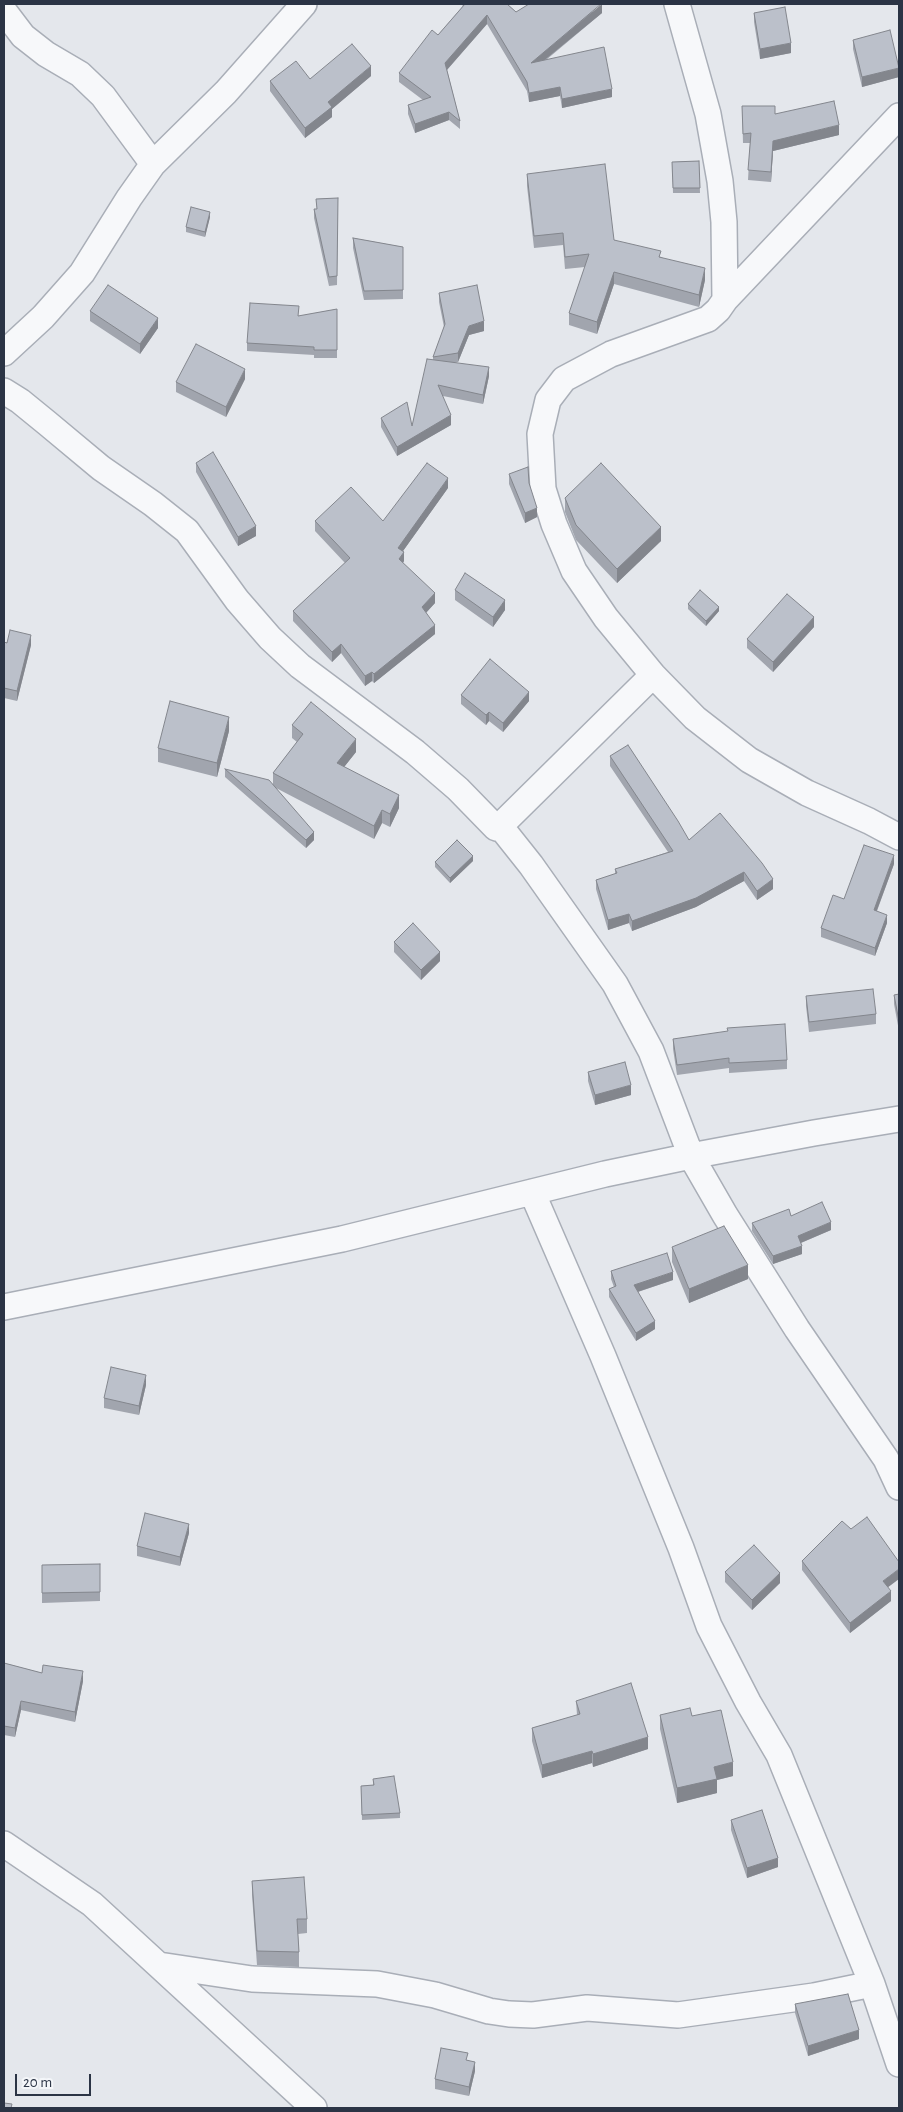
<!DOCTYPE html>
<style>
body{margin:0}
#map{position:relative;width:903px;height:2112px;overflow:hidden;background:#e4e7ec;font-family:"Alegreya Sans",sans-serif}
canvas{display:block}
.frame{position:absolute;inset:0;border:5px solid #2b3445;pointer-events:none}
.scale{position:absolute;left:15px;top:2074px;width:76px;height:22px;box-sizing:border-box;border:2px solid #2b3445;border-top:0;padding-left:6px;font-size:15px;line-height:18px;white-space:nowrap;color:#2b3445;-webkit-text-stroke:4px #f4f6f9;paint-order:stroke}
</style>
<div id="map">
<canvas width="903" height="2112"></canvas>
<div class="frame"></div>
<div class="scale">20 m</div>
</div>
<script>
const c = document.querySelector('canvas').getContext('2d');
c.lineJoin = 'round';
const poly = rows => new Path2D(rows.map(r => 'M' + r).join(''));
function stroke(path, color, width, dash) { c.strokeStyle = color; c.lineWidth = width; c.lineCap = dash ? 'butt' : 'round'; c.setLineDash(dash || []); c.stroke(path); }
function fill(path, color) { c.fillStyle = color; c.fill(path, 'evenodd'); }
const minor = poly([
 [677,4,708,114,720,181,724,222,725,300,718,310,708,319,611,354,564,379,548,400,540,434,543,489,554,524,574,571,606,618,653,675,695,718,749,760,807,793,869,821,899,837],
 [4,11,23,36,46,54,80,74,103,96,153,164],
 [725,300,899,116],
 [4,353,43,317,82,273,129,198,153,164,226,92,304,4],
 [4,391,20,401,47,423,101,468,153,504,187,531,237,600,270,638,300,666,415,752,458,789,496,828,500,826,531,865,615,984,651,1051,691,1156,725,1215,797,1329,886,1459,899,1487],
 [500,826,653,675],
 [532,1192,603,1356,681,1548,709,1626,748,1702,779,1755,872,1984,899,2064],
 [4,1307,342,1239,605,1174,691,1156,814,1133,899,1119],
 [4,1844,92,1904,314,2108],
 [159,1965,252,1979,377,1984,435,1995,489,2011,509,2014,533,2015,587,2008,678,2015,814,1996,872,1984]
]);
stroke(minor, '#a9aeb7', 28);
stroke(minor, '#f7f8fa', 25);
fill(poly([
 [461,4,507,4,516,12,537,5,602,13,546,60,612,97,562,108,560,96,529,102,527,91,487,24,447,70,460,121,460,129,449,120,415,133,408,114,408,105,423,100,399,82,399,73,438,35,463,6],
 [754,13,791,53,760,59,754,22],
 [853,40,899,77,862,87,853,49],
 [371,76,332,109,332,117,305,138,270,91,270,81],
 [742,106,775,114,839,135,773,151,771,182,748,180,750,143,743,143],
 [699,161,700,193,673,193,672,162],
 [527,174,614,240,661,257,705,280,699,307,614,284,597,334,569,325,569,313,585,267,565,269,563,245,534,248,527,186],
 [338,198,337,285,329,286,314,218,314,209,317,209,316,199],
 [210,217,205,237,186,232,186,227],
 [353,238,403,247,403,299,364,300,353,248],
 [439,293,484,331,469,335,458,362,455,363,489,376,483,404,443,396,451,425,397,456,381,427,381,418,412,426,433,360,433,357,444,327,439,302],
 [337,309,337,358,314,358,314,355,247,351,247,343,299,316],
 [90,311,158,328,140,354,90,321],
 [245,379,226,417,176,392,176,382],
 [196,463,256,536,238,546,196,472],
 [509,474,537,517,525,523,509,484],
 [448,488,403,551,404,561,403,563,435,603,426,613,435,634,374,683,372,681,365,686,341,653,332,662,293,621,293,611,345,563,315,531,315,521,383,521],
 [565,498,661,541,617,583,576,540,565,512],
 [455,590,505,610,493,627,455,600],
 [688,604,719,611,706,626,688,609],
 [814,627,773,672,747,648,747,639],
 [4,642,31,645,17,701,4,698],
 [461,695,529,701,503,732,489,721,486,725,461,704],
 [292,725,356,752,344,767,399,808,390,827,382,823,374,839,276,788,314,840,306,848,225,777,225,769,273,784,273,773,297,742,292,738],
 [229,731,217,777,158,762,158,748],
 [610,756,689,840,773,889,757,900,744,881,696,907,632,931,629,923,608,930,596,889,596,880,615,874,615,869,668,852,610,766],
 [473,861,450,883,435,867,435,862],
 [894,864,877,911,887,923,875,956,821,937,821,928,844,899],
 [394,942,440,961,421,980,394,952],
 [899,994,899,1031,894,1004,894,995],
 [806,996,876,1014,876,1024,809,1032,806,1006],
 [673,1039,787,1060,787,1069,729,1073,729,1068,677,1075,673,1049],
 [588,1072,631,1095,595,1105,588,1081],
 [752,1223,831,1230,801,1243,802,1254,773,1264,752,1231],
 [672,1247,748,1279,689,1303,672,1262],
 [611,1271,673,1280,638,1292,655,1329,636,1341,609,1297,609,1289,614,1287,611,1279],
 [146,1385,139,1415,104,1408,104,1398],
 [189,1533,180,1566,137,1556,137,1546],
 [802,1561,888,1588,891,1601,850,1633,802,1570],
 [100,1564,100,1601,42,1603,42,1565],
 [725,1572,780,1583,752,1610,725,1582],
 [4,1663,42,1673,83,1681,75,1722,21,1710,15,1737,4,1735],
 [576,1701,648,1749,593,1767,592,1763,542,1778,532,1741,532,1728,577,1715],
 [660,1715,692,1716,733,1776,717,1780,717,1793,677,1803,660,1729],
 [373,1779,400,1813,400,1818,362,1820,361,1786,373,1785],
 [731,1820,778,1867,747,1878,731,1830],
 [252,1881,307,1919,307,1933,298,1934,299,1952,299,1967,257,1965,252,1895],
 [795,2004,859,2039,808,2056,795,2013],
 [468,2060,475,2071,469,2096,435,2089,435,2079]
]), '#a1a5ae');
fill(poly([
 [602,4,602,13,531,71,531,63],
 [487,15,487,24,445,72,445,63],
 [791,43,791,53,760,59,760,49],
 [371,66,371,76,332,109,332,117,305,138,305,128,328,102],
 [899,68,899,77,862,87,862,77],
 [560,87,560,96,529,102,529,93],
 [612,89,612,97,562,108,562,99],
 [449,112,449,120,415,133,415,124],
 [839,125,839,135,773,151,771,182,771,172,773,141],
 [210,212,210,217,205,237,205,232],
 [705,268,705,280,699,307,699,295],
 [614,272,614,284,597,334,597,322],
 [158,318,158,328,140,354,140,344],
 [484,321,484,331,469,335,458,362,458,353,469,326],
 [489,367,489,376,483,404,483,395],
 [245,369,245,379,226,417,226,407],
 [451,415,451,425,397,456,397,447],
 [448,478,448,488,398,558,398,548],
 [537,508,537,517,525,523,525,513],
 [256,526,256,536,238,546,238,537],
 [661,527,661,541,617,583,617,569],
 [404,552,404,561,399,568,399,559],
 [435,593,435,603,422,617,422,607],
 [505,600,505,610,493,627,493,617],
 [719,607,719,611,706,626,706,621],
 [814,617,814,627,773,672,773,662],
 [435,625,435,634,374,683,374,674],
 [31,635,31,645,17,701,17,691],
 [341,644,341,653,332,662,332,652],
 [372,672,372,681,365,686,365,676],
 [529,692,529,701,503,732,503,723],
 [489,712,489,721,486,725,486,715],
 [229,717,229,731,217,777,217,763],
 [356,739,356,752,337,776,337,763],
 [399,795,399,808,390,827,390,814],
 [382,810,382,823,374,839,374,826],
 [314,832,314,840,306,848,306,840],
 [894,855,894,864,874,918,874,910],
 [473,856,473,861,450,883,450,878],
 [744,872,744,881,696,907,632,931,632,921],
 [773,879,773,889,757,900,757,891],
 [629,914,629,923,608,930,608,920],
 [887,915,887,923,875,956,875,948],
 [440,952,440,961,421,980,421,970],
 [631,1085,631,1095,595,1105,595,1095],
 [831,1222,831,1230,798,1244,798,1236],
 [802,1246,802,1254,773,1264,773,1256],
 [748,1265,748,1279,689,1303,689,1289],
 [673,1272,673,1280,634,1293,634,1285],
 [655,1321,655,1329,636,1341,636,1333],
 [146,1375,146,1385,139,1415,139,1406],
 [189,1524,189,1533,180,1566,180,1557],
 [899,1569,899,1579,883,1591,883,1581],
 [780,1573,780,1583,752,1610,752,1600],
 [891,1591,891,1601,850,1633,850,1623],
 [83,1671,83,1681,75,1722,75,1712],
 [21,1701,21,1710,15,1737,15,1728],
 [648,1737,648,1749,593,1767,593,1754],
 [592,1751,592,1763,542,1778,542,1765],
 [733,1762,733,1776,717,1780,717,1793,677,1803,677,1788,714,1767],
 [778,1858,778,1867,747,1878,747,1868],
 [859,2030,859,2039,808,2056,808,2046],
 [475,2062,475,2071,469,2096,469,2087]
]), '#83868d');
const building = poly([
 [465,4,507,4,516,12,529,4,536,4,537,5,538,4,601,4,531,63,604,47,612,89,562,99,560,87,529,93,527,82,487,15,445,63,460,121,449,112,415,124,408,105,431,97,399,73,432,30,438,35,465,4],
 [785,7,791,43,760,49,754,13,785,7],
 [890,30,899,68,862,77,853,40,890,30],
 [352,44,371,66,328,102,332,107,305,128,270,81,296,61,310,79,352,44],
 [834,101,839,125,773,141,771,172,748,170,751,133,743,134,742,106,775,106,775,114,834,101],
 [699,161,700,188,673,188,672,162,699,161],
 [605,164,614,240,661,251,659,257,705,268,699,295,614,272,597,322,569,313,589,254,565,257,563,233,534,236,527,174,605,164],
 [338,198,337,276,329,277,314,209,317,209,316,199,338,198],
 [191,207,210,212,205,232,186,227,191,207],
 [353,238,403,247,403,290,364,291,353,238],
 [108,285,158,318,140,344,90,311,108,285],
 [477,285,484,321,469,326,458,353,433,357,445,324,439,293,477,285],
 [250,303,299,306,298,316,337,309,337,350,314,350,314,347,247,343,250,303],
 [196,344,245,369,226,407,176,382,196,344],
 [427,359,489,367,483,395,438,385,451,415,397,447,381,418,407,402,412,426,427,359],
 [213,452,256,526,238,537,196,463,213,452],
 [427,463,448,478,398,548,404,552,399,559,435,593,422,607,435,625,374,674,372,672,365,676,341,644,332,652,293,611,350,558,315,521,351,487,383,521,427,463],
 [601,463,661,527,617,569,576,525,565,498,601,463],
 [528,467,529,483,537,508,525,513,509,474,528,467],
 [465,573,505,600,493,617,455,590,465,573],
 [700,590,719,607,706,621,688,604,700,590],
 [787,594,814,617,773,662,747,639,787,594],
 [10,630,31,635,17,691,4,688,4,642,7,643,10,630],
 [490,659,529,692,503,723,489,712,486,715,461,695,490,659],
 [170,701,229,717,217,763,158,748,170,701],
 [311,702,356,739,337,763,399,795,390,814,382,810,374,826,273,773,303,734,292,725,311,702],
 [628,745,678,821,689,840,720,813,762,863,773,879,757,891,744,872,696,898,632,921,629,914,608,920,596,880,617,873,615,869,673,851,610,756,628,745],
 [225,769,269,780,314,832,306,840,225,769],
 [457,840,473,856,450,878,435,862,457,840],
 [864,845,894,855,874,910,887,915,875,948,821,928,833,895,844,899,864,845],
 [413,923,440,952,421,970,394,942,413,923],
 [873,989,876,1014,809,1022,806,996,873,989],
 [899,994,899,1021,894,995,899,994],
 [785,1024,787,1060,729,1063,729,1058,677,1065,673,1039,728,1031,727,1028,785,1024],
 [625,1062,631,1085,595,1095,588,1072,625,1062],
 [822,1202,831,1222,798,1236,802,1246,773,1256,752,1223,789,1209,791,1216,822,1202],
 [724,1226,748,1265,689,1289,672,1247,724,1226],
 [667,1253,673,1272,634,1285,655,1321,636,1333,609,1289,616,1286,611,1271,667,1253],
 [111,1367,146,1375,139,1406,104,1398,111,1367],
 [145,1513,189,1524,180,1557,137,1546,145,1513],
 [867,1517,899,1562,899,1569,883,1581,891,1591,850,1623,802,1561,842,1521,851,1529,867,1517],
 [754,1545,780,1573,752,1600,725,1572,754,1545],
 [100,1564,100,1592,42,1593,42,1565,100,1564],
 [4,1663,42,1673,43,1665,83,1671,75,1712,21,1701,15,1728,4,1726,4,1663],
 [631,1683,648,1737,593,1754,592,1751,542,1765,532,1728,580,1714,576,1701,631,1683],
 [690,1708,692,1716,721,1710,733,1762,714,1767,717,1779,677,1788,660,1715,690,1708],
 [394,1776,400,1813,362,1815,361,1786,374,1785,373,1779,394,1776],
 [762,1810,778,1858,747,1868,731,1820,762,1810],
 [304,1877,307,1919,297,1919,299,1952,257,1951,252,1881,304,1877],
 [848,1994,859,2030,808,2046,795,2004,848,1994],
 [441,2048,468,2053,466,2060,475,2062,469,2087,435,2079,441,2048],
 [4,2103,12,2104,11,2108,4,2108,4,2103]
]);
fill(building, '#bbc0ca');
stroke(building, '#83868d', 1);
</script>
